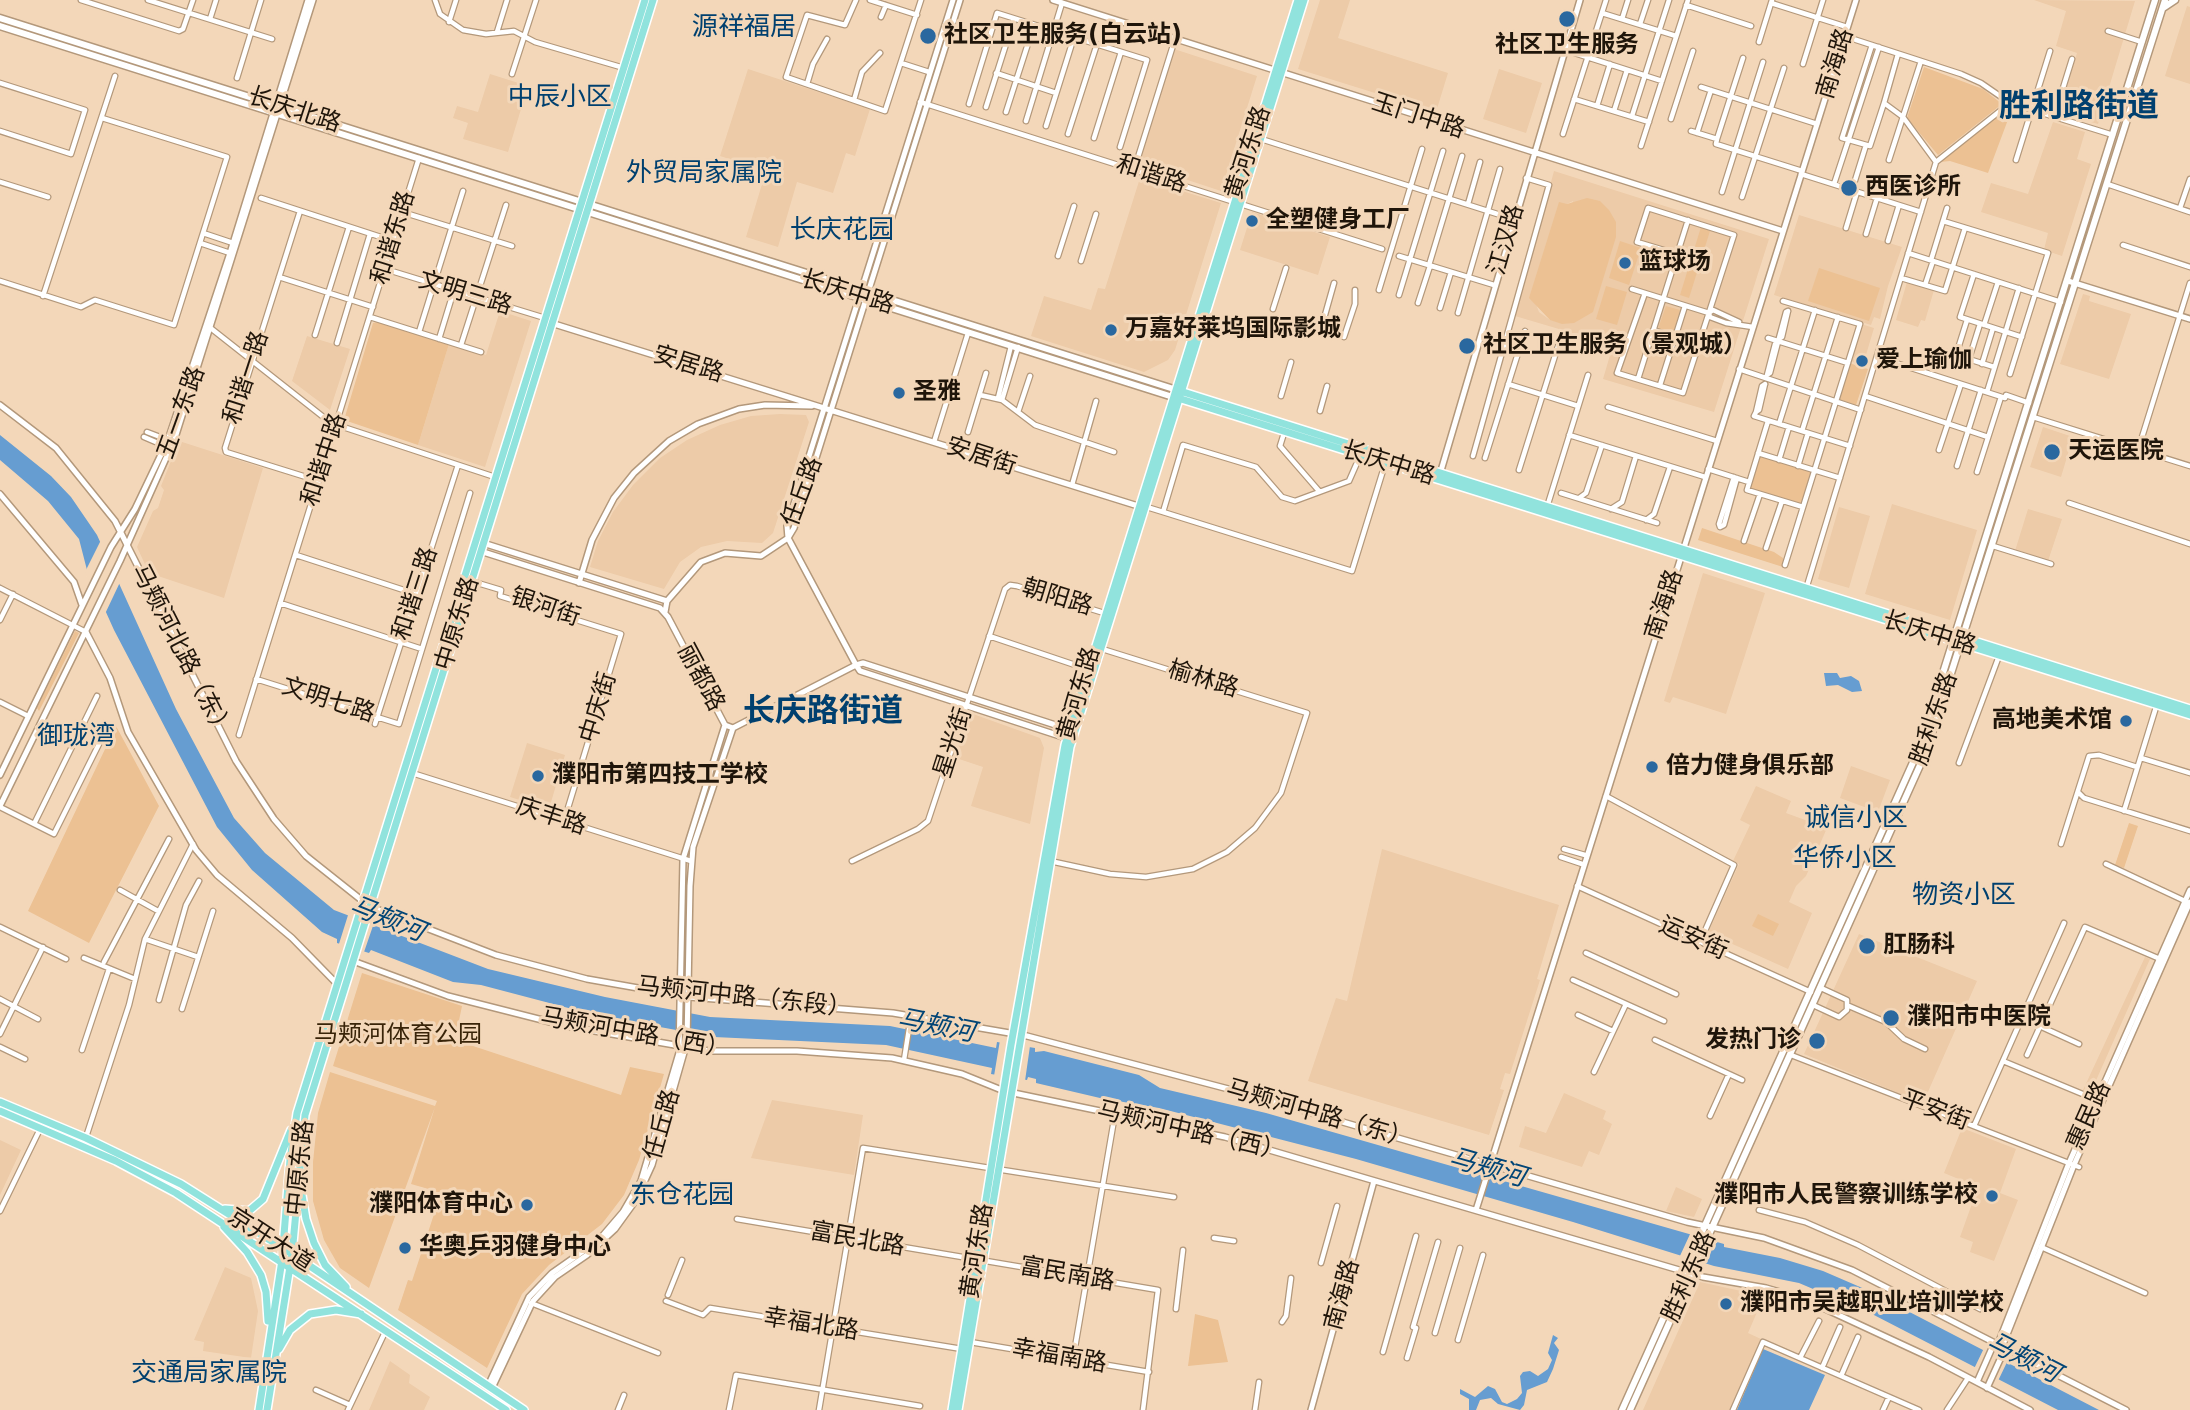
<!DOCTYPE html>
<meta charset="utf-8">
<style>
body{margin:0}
canvas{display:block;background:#f3d7b9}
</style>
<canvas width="2190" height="1410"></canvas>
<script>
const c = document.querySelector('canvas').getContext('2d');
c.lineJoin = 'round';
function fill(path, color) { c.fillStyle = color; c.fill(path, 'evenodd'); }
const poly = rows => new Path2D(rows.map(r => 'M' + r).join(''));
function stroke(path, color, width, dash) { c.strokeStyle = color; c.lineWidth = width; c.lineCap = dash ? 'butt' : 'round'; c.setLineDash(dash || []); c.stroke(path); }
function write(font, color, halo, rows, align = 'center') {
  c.font = font + ' "DejaVu Sans","Noto Sans SC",sans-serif'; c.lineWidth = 6; c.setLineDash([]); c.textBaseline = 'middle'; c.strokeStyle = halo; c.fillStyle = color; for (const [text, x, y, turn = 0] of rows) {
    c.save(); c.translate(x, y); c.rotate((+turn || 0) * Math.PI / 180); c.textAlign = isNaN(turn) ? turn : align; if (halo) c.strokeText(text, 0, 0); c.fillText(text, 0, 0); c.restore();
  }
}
fill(poly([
 [1320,0,1350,0,1338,38,1448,73,1436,112,1298,69],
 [2034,0,2135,1,2098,124,2059,113,2077,53,2056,46,2066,11],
 [2187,6,2190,7,2190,84,2165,76],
 [1171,48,1257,76,1221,191,1136,163],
 [748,69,870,109,855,156,846,153,833,193,797,182,778,247,746,237,766,171,720,156],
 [1499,69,1542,83,1526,133,1483,119],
 [490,74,528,86,508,152,463,139,468,123,453,118,457,106,478,112],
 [2053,122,2085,132,2077,159,2091,164,2062,256,2044,250,2048,233,1981,212,1991,183,2028,194],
 [1554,171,1769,239,1714,412,1603,379,1613,345,1515,316],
 [1573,201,1550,320,1539,312,1534,299,1567,204],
 [1140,178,1221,203,1175,350,1168,360,1144,372,1031,336,1044,296,1091,310,1098,288,1105,289],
 [1252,212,1330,237,1318,275,1240,250],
 [1799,215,1902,247,1888,286,1880,319,1874,317,1871,325,1774,295],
 [1907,282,1934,290,1925,321,1921,320,1918,327,1896,320],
 [2083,294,2090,296,2089,301,2131,314,2109,379,2060,364],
 [500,311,531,321,485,467,418,445,449,344,486,355],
 [1861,324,1874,328,1863,365,1850,361],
 [307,336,350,349,330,410,292,381],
 [780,414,806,415,809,422,773,533,762,543,727,541,701,547,680,562,664,589,590,567,598,541,613,512,633,485,660,458,687,440,720,425,751,416],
 [2043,427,2073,437,2061,477,2030,467],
 [179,441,263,468,224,598,149,573,137,547,153,511,158,508,164,490,161,486],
 [1892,504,1977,530,1950,620,1865,594],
 [1839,507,1870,516,1849,588,1818,579],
 [2028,509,2062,519,2048,561,2015,551],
 [1703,573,1765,593,1726,714,1673,697,1670,703,1664,701],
 [973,714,1040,738,1044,748,1030,824,971,806,983,767,953,757,966,719],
 [527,743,565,755,549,809,510,797],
 [1851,766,1890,780,1878,812,1840,798],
 [1756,786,1791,801,1786,813,1827,828,1806,876,1796,886,1789,902,1812,913,1788,969,1708,933,1739,864,1733,861,1750,825,1740,820],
 [1382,849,1559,905,1537,979,1540,980,1510,1074,1505,1073,1500,1089,1504,1090,1489,1135,1308,1081,1336,998,1347,1001],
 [1859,934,1977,981,1923,1103,1804,1054],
 [2145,957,2150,959,2090,1094,2083,1090],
 [1564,1093,1606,1111,1603,1119,1612,1124,1599,1155,1589,1151,1582,1167,1519,1147,1525,1126,1546,1133],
 [772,1100,863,1115,854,1175,751,1158],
 [1962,1128,2016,1149,2000,1193,2018,1200,1994,1261,1970,1252,1973,1242,1960,1237,1978,1187,1944,1173],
 [0,1140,21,1150,0,1195],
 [1676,1187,1702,1199,1694,1217,1666,1211],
 [225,1267,251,1278,258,1311,251,1358,203,1351,204,1342,194,1340],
 [1700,1282,1764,1296,1748,1333,1761,1339,1730,1410,1643,1410],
 [390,1361,410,1375,409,1383,430,1397,424,1410,369,1410]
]), '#edcba8');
fill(poly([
 [1924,67,1983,89,2002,104,1938,155,1907,118],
 [2008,108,2012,109,1988,173,1950,161,1940,162],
 [1587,198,1600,201,1609,210,1616,222,1616,237,1593,312,1574,323,1562,324,1550,320,1529,298,1559,202,1567,204],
 [1701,227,1710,231,1689,298,1680,295],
 [1620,241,1641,248,1629,285,1609,278],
 [1819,268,1880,288,1869,321,1808,301],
 [1606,286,1627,292,1617,325,1596,319],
 [1666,306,1680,310,1673,334,1658,329],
 [377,322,449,344,418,445,344,420,373,323],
 [1849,363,1868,369,1856,405,1838,399],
 [1760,456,1812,471,1802,504,1750,489],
 [1702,528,1774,552,1783,558,1783,567,1698,540],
 [75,631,79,633,39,711,37,708],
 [116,726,159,806,89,943,28,911],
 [2129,823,2138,826,2124,868,2115,865],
 [1758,914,1779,924,1773,936,1752,926],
 [362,973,462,1006,455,1040,621,1095,630,1067,664,1074,639,1160,624,1195,602,1224,549,1265,522,1294,487,1368,398,1310,408,1280,412,1281,438,1202,432,1190,411,1184,435,1107,369,1288,340,1268,324,1240,313,1201,313,1162,318,1113,330,1072,435,1106,437,1101,333,1066],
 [1195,1314,1218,1320,1228,1362,1188,1366]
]), '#ecc193');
fill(poly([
 [0,435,51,476,71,497,97,535,176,709,234,818,265,853,334,910,488,969,605,997,710,1017,890,1026,996,1048,997,1042,1035,1048,1035,1052,1044,1051,1139,1075,1160,1088,1266,1113,1724,1244,1724,1247,1780,1258,1823,1271,1867,1290,2099,1410,2058,1410,1872,1314,1799,1283,1714,1266,1573,1222,1356,1159,1159,1108,1100,1098,1036,1083,1036,1079,1028,1077,1027,1080,991,1074,992,1068,886,1045,714,1037,595,1015,481,985,453,982,371,950,369,953,337,943,337,939,322,932,252,870,217,827,114,630,87,570,79,539,48,501,0,460],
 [1824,673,1837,673,1840,678,1851,676,1859,681,1862,691,1852,692,1838,685,1826,686],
 [1553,1335,1558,1338,1554,1343,1559,1350,1553,1369,1547,1382,1527,1390,1524,1405,1520,1410,1498,1404,1491,1398,1480,1400,1476,1410,1469,1410,1469,1399,1460,1394,1460,1389,1475,1397,1488,1386,1495,1389,1502,1402,1507,1404,1517,1399,1522,1393,1520,1376,1523,1372,1530,1371,1538,1376,1548,1369,1552,1360,1548,1353],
 [1763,1349,1825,1375,1809,1410,1737,1410]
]), '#669dd1');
fill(poly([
 [102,538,122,578,104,616,85,572],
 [349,912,375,920,363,955,338,947],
 [1000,1040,1030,1046,1025,1081,994,1076],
 [1691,1232,1717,1239,1704,1267,1679,1258],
 [1985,1346,2009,1358,1997,1383,1973,1371]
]), '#f3d7b9');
const minor = poly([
 [81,0,179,31,183,29,193,0],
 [148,0,272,39],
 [435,0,440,14,463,30,486,34,514,31,535,42,624,68],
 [856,0,845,25,807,15,786,77,885,111,921,0],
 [870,0,917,15],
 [1771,3,1847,27],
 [1686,5,1751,26],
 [1602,13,1676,36],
 [881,17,886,5],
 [210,19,216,0],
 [1622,19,1628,0],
 [449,22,456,0],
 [1640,24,1648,0],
 [2108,31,2142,42],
 [497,32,507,0],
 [1844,36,1961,74,1981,83,2010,103,2113,135],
 [1759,42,1772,0],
 [1872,45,1842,138,1870,146,1884,103],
 [1565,50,1662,81],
 [1898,54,1884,103,1903,117,1936,162],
 [901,63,929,72],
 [1803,64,1823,0],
 [996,73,1056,93],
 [512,74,536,0],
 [237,78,261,0],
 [0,83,85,110,71,154,0,131],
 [807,84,813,64,827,39],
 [1701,87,1817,124],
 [1574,99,1649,122],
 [854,100,862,72,880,53],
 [920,102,1382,249],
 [969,104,997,13,1147,60,1120,147],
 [1597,106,1610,64],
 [986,107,1014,19],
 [1614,111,1627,70],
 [1006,112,1034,25],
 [1632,116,1669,0],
 [2054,117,2072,59],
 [1671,119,1693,51],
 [1026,121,1062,3],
 [1046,126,1074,37],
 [1691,131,1717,139,1716,144,1802,171],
 [1697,133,1711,90],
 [1068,134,1097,44],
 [1563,134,1606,0],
 [1094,138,1121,52],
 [1261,139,1513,219],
 [1717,139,1743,58],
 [1641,146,1688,0],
 [1889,160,1921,61],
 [2016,160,2050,51],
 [1134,170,1175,39],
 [1801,174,1921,212],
 [0,182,48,197],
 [1834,184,1879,47],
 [2107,184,2190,212],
 [1852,190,1866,145],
 [1722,192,1763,62],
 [1742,197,1784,68],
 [261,198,393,241],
 [1468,204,1480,162],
 [2180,208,2190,179],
 [300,211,225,448,226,452,319,481],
 [402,212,512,246],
 [1943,221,2048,253,2010,374],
 [1846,228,1857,192],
 [203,233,233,243],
 [1866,234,1877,198],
 [1888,241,1899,205],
 [200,243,230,253],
 [2123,245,2190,267],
 [1908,253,2061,302],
 [1058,256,1074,206],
 [1399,256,1494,285],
 [1931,260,1947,208],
 [1081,261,1096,214],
 [1429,265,1462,156],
 [385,269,545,318],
 [1974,274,1960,317,2022,337],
 [279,277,373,307],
 [1901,278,1945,291,1965,228],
 [0,281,81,307,95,300,174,325,227,157,102,118],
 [1925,285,1933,261],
 [1632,289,1709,313,1710,317,1726,323,1753,327],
 [1379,290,1422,149],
 [1645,293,1617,373,1683,393,1734,235,1648,208,1637,242,1677,254],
 [1399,295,1443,151],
 [43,296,115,76],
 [1783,301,1860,324,1785,565],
 [1418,303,1430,266],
 [1440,308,1451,272],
 [1273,309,1286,268],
 [1788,311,1782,337,1779,338,1786,312,1788,311],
 [1458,313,1500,169],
 [1709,313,1713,310,1739,322],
 [370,317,481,352],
 [1323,322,1334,283],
 [1984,325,1998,282],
 [208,326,331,423,495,477],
 [1653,330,1675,337],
 [419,332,463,191],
 [315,335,349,227],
 [1344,337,1355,304,1355,290],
 [1768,338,1848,363],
 [439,339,454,290],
 [1778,342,1770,373,1767,375,1775,344,1778,342],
 [337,343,370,234],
 [461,345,506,205],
 [1946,352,1994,367],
 [1956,355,1967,320],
 [1877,357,2005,398,2006,395,2029,403],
 [1969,359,1980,324],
 [1982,364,1993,328],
 [1739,369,1861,410],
 [1638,379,1688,220],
 [1508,384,1578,406],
 [1765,384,1759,410,1756,412,1762,386,1765,384],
 [1660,385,1685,306],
 [1987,392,2019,288],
 [980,395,1002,400,1035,425,1114,452],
 [1281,396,1291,362],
 [1865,396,1988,437],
 [998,398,1011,346],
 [1002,400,1018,347],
 [1608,407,1717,441],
 [1320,411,1327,386],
 [1018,412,1030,376],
 [1756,412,1754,416,1850,446],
 [2033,417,2190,466],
 [1768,421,1747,490,1803,507],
 [1779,424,1815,310],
 [1285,430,1280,446,1319,491],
 [1802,431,1838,317],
 [147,432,168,440],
 [968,432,986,373],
 [1569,435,1705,477],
 [144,437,165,446],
 [934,442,968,333],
 [1939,450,1961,384],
 [2138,450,2190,283],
 [1758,453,1840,478],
 [1473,456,1549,185,1526,178],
 [1485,458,1525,331],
 [1779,460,1789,427],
 [1798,466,1808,433],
 [1957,466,1981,390],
 [1708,469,1749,482],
 [1519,470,1559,343],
 [1977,472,2001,397],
 [1734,477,1719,524,1720,527,1724,525,1737,478],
 [1072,485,1096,401],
 [1561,493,1657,523],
 [1579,498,1586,493,1602,445],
 [2069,503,2190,544],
 [1547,507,1588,375],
 [1150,508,1163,512,1183,445,1256,467,1282,497,1295,501,1349,481,1360,456],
 [1611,509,1622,502,1636,456],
 [1163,512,1352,571,1385,464],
 [1646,520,1654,514,1670,467],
 [1744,541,1760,494],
 [1993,546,2051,564],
 [1766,548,1782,501],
 [296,555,416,594],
 [471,581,501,590,500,596,621,634,564,821],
 [0,588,86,632],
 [1806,589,1936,162,2010,103],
 [280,603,422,649],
 [0,620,13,594],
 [989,636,1087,669],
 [256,679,399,724,470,493],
 [0,702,28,716],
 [375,724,458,465],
 [239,735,419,158],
 [2141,758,2190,773],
 [1959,763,1999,656],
 [412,773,691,861],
 [2078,792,2084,798,2190,831],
 [1606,796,1734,865,1700,942],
 [0,807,54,834,105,732],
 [2124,811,2157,704],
 [34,824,97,696],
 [2061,844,2089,756,2099,755,2137,767],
 [1564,849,1585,855],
 [1561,857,1582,864],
 [852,861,918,829,928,821,1005,589,1010,585,1017,586,1104,613],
 [1050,861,1110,874,1146,877,1193,869,1227,852,1255,828,1281,793,1307,713,1099,648],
 [2106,864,2185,901],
 [1577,886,1811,992],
 [120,890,158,911],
 [0,927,66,959],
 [145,939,198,957],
 [1586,953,1676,994],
 [84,958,135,979],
 [104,962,169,839],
 [1573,980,1664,1021],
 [0,999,38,1019],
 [159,1000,186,905,199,881],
 [1813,1005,1839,1017,1847,1010,1847,1000,1821,988],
 [1849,1006,1886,1022,1904,1039,1925,1049],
 [182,1009,213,911],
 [1578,1015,1613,1031],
 [2022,1018,2079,1044],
 [0,1034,43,947],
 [1655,1040,1742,1080],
 [0,1047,25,1059],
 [82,1050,109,969],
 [1791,1055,2079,1167],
 [2027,1055,2085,927,2160,959],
 [904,1060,911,1016],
 [2003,1061,2097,1100],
 [1594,1072,1626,1004],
 [1710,1116,1729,1074],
 [1974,1126,2064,923],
 [86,1137,129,1005,145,939,193,844],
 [1759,1210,1805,1222,1858,1245,1980,1309],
 [0,1211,41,1127],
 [737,1219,1158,1290,1143,1410],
 [1214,1238,1234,1241],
 [2041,1247,2145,1293],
 [1321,1263,1337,1206],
 [668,1295,682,1260],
 [666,1301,703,1315,710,1308,962,1349],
 [531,1303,658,1353],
 [1176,1309,1183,1250],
 [1282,1322,1286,1316,1291,1278],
 [1413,1327,1438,1242],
 [1435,1333,1460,1248],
 [1458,1340,1483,1255],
 [970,1342,1149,1372],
 [1383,1352,1416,1236],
 [1407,1358,1416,1328],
 [1800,1358,1819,1321],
 [1073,1359,1115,1114],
 [1822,1368,1840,1327],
 [1841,1376,1858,1337],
 [316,1390,350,1405],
 [348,1410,386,1330],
 [618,1410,624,1395],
 [729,1410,736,1375,920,1406],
 [819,1410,863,1148,1174,1197],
 [1255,1410,1259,1382],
 [1733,1410,1763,1342,1919,1410],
 [1883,1410,1889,1397],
 [1947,1410,1968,1378]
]);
const tertiary = poly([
 [1053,0,1783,231],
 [2068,281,2190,319],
 [551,323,1138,506],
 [0,405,56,448,115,521,236,761,274,819,306,856,369,906,496,955,587,979,689,997,893,1013,1027,1036,1236,1091,1687,1222,1764,1238,1852,1270,2126,1410],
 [1440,474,1580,0],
 [0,494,74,582,82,605],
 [483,543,667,601,665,612],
 [480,551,660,608,668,617,725,725,733,728,856,665,788,538,787,526,953,0],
 [579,583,592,540,614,498,634,473,669,441,698,424,739,409,765,405,812,406],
 [667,601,701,562,725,553,761,556,788,538,794,528,960,0],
 [86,632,110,678,128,732,196,850,217,875,292,938,337,984,353,961,448,996,566,1026,709,1051,797,1051,892,1058,962,1074,1004,1091,1225,1137,1703,1277,1766,1288,1804,1299,1929,1357,2030,1410],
 [856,665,860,671,1069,739],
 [856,665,863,663,1071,730],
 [0,775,111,547,135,509,168,440,230,253,308,0],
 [0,806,120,561,175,438,313,0],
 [1476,1210,1856,0],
 [1998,1344,2069,1163,2190,890],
 [2002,1347,2074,1165,2190,902],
 [1977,1382,1992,1348,1998,1344],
 [488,1386,529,1297,552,1273,599,1240,623,1212,641,1181,679,1053,683,859,725,725],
 [492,1388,533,1301,555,1277,587,1255,615,1229,636,1200,652,1165,687,1042,690,886,693,847,733,728],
 [1987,1388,2003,1353,2002,1347],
 [1311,1410,1374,1181]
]);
const secondary = poly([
 [2163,8,2175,0],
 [0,18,1180,391],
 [0,26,1176,398],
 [1622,1410,1919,749,2155,0],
 [1630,1410,1926,752,2165,0]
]);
const primary = poly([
 [1180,391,2190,709],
 [1178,398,2190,715],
 [0,1102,86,1138,181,1184,292,1254,524,1410],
 [0,1111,116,1161,176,1193,506,1410],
 [301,1189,306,1219,314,1243,325,1265,346,1287],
 [225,1209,249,1211,263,1199,291,1130],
 [224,1227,247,1252,261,1275,266,1292,268,1321],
 [279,1349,290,1330,310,1314,336,1310,361,1314],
 [259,1410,282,1260,290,1160,297,1113,645,0],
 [267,1410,292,1254,305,1115,653,0],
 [952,1410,1011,1045,1065,745,1298,0],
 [958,1410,1070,747,1304,0]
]);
stroke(minor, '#b3987b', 7);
stroke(tertiary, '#b3987b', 8);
stroke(secondary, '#b3987b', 9);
stroke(primary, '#fff', 10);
stroke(minor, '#fff', 4.5);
stroke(tertiary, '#fff', 5);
stroke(secondary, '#fff', 6);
stroke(primary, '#91e3dd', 7);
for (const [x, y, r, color] of [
 [1567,19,9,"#2a689f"],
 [928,36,9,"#2a689f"],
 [1849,188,9,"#2a689f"],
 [1252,221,7,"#2a689f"],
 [1625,263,7,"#2a689f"],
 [1111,330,7,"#2a689f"],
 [1467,346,9,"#2a689f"],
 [1862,361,7,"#2a689f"],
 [899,393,7,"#2a689f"],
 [2052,452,9,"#2a689f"],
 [2126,721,7,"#2a689f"],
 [1652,767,7,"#2a689f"],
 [538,776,7,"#2a689f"],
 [1867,946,9,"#2a689f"],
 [1891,1018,9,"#2a689f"],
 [1817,1041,9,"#2a689f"],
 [1992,1196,7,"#2a689f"],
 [527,1205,7,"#2a689f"],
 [405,1248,7,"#2a689f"],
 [1726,1304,7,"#2a689f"]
]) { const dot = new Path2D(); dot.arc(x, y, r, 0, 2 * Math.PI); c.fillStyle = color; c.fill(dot); stroke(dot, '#f3d7b9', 2.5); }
write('bold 24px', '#1f150a', '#f3d7b9', [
 ["社区卫生服务(白云站)",944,36],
 ["社区卫生服务",1567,46,"center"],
 ["西医诊所",1865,188],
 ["全塑健身工厂",1266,221],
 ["篮球场",1639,263],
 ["万嘉好莱坞国际影城",1125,330],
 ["社区卫生服务（景观城）",1483,346],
 ["爱上瑜伽",1876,361],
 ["圣雅",913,393],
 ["天运医院",2068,452],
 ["高地美术馆",2112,721,"right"],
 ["倍力健身俱乐部",1666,767],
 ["濮阳市第四技工学校",552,776],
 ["肛肠科",1883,946],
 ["濮阳市中医院",1907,1018],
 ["发热门诊",1801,1041,"right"],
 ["濮阳市人民警察训练学校",1978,1196,"right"],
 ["濮阳体育中心",513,1205,"right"],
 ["华奥乒羽健身中心",419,1248],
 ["濮阳市吴越职业培训学校",1740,1304]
], 'left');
write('24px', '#1f150a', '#f3d7b9', [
 ["南海路",1836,64,-73],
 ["长庆北路",294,111,18],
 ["玉门中路",1418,117,18],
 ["黄河东路",1249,153,-72],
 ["和谐路",1151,175,18],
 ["和谐东路",394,238,-73],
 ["江汉路",1507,240,-74],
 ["长庆中路",847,293,17],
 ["文明三路",465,294,17],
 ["安居路",688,365,17],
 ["和谐一路",247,378,-72],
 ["五一东路",182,413,-70],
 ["安居街",981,457,18],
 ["和谐中路",325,460,-72],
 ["长庆中路",1388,464,17],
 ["任丘路",803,492,-69],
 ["和谐三路",416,594,-72],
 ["朝阳路",1057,598,17],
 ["南海路",1665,605,-72],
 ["银河街",545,608,19],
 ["中原东路",458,624,-73],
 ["长庆中路",1929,634,17],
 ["马颊河北路（东）",181,652,63],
 ["丽都路",700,678,62],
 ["榆林路",1203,680,17],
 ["黄河东路",1080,694,-74],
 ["文明七路",328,701,18],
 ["中庆街",599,708,-73],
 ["胜利东路",1935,719,-71],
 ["星光街",954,743,-72],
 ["庆丰路",551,817,18],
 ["运安街",1693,939,24],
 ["马颊河中路（东段）",744,998,6],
 ["马颊河中路（西）",635,1034,10],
 ["平安街",1935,1111,21],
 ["马颊河中路（东）",1319,1115,16],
 ["惠民路",2090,1116,-66],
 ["任丘路",663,1125,-74],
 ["马颊河中路（西）",1191,1132,13],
 ["中原东路",301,1168,-84],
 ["富民北路",857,1240,10],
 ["京开大道",270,1241,33],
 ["黄河东路",978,1251,-81],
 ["富民南路",1067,1275,10],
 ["胜利东路",1690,1277,-66],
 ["南海路",1343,1295,-75],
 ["幸福北路",811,1325,9],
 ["幸福南路",1059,1357,10]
]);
write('24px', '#392409', '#f3d7b9', [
 ["马颊河体育公园",398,1036]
]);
write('26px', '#00406f', '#f3d7b9', [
 ["源祥福居",744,28],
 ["中辰小区",560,98],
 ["外贸局家属院",704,174],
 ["长庆花园",842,231],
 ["御珑湾",76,737],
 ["诚信小区",1856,819],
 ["华侨小区",1845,859],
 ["物资小区",1964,896],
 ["东仓花园",682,1196],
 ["交通局家属院",209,1374]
]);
write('italic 26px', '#024576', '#f3d7b9', [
 ["马颊河",387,920,22],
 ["马颊河",936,1027,11],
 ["马颊河",1487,1169,16],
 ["马颊河",2023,1359,27]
]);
write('bold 32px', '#00406f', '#f3d7b9', [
 ["胜利路街道",2079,108],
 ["长庆路街道",823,713]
]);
</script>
